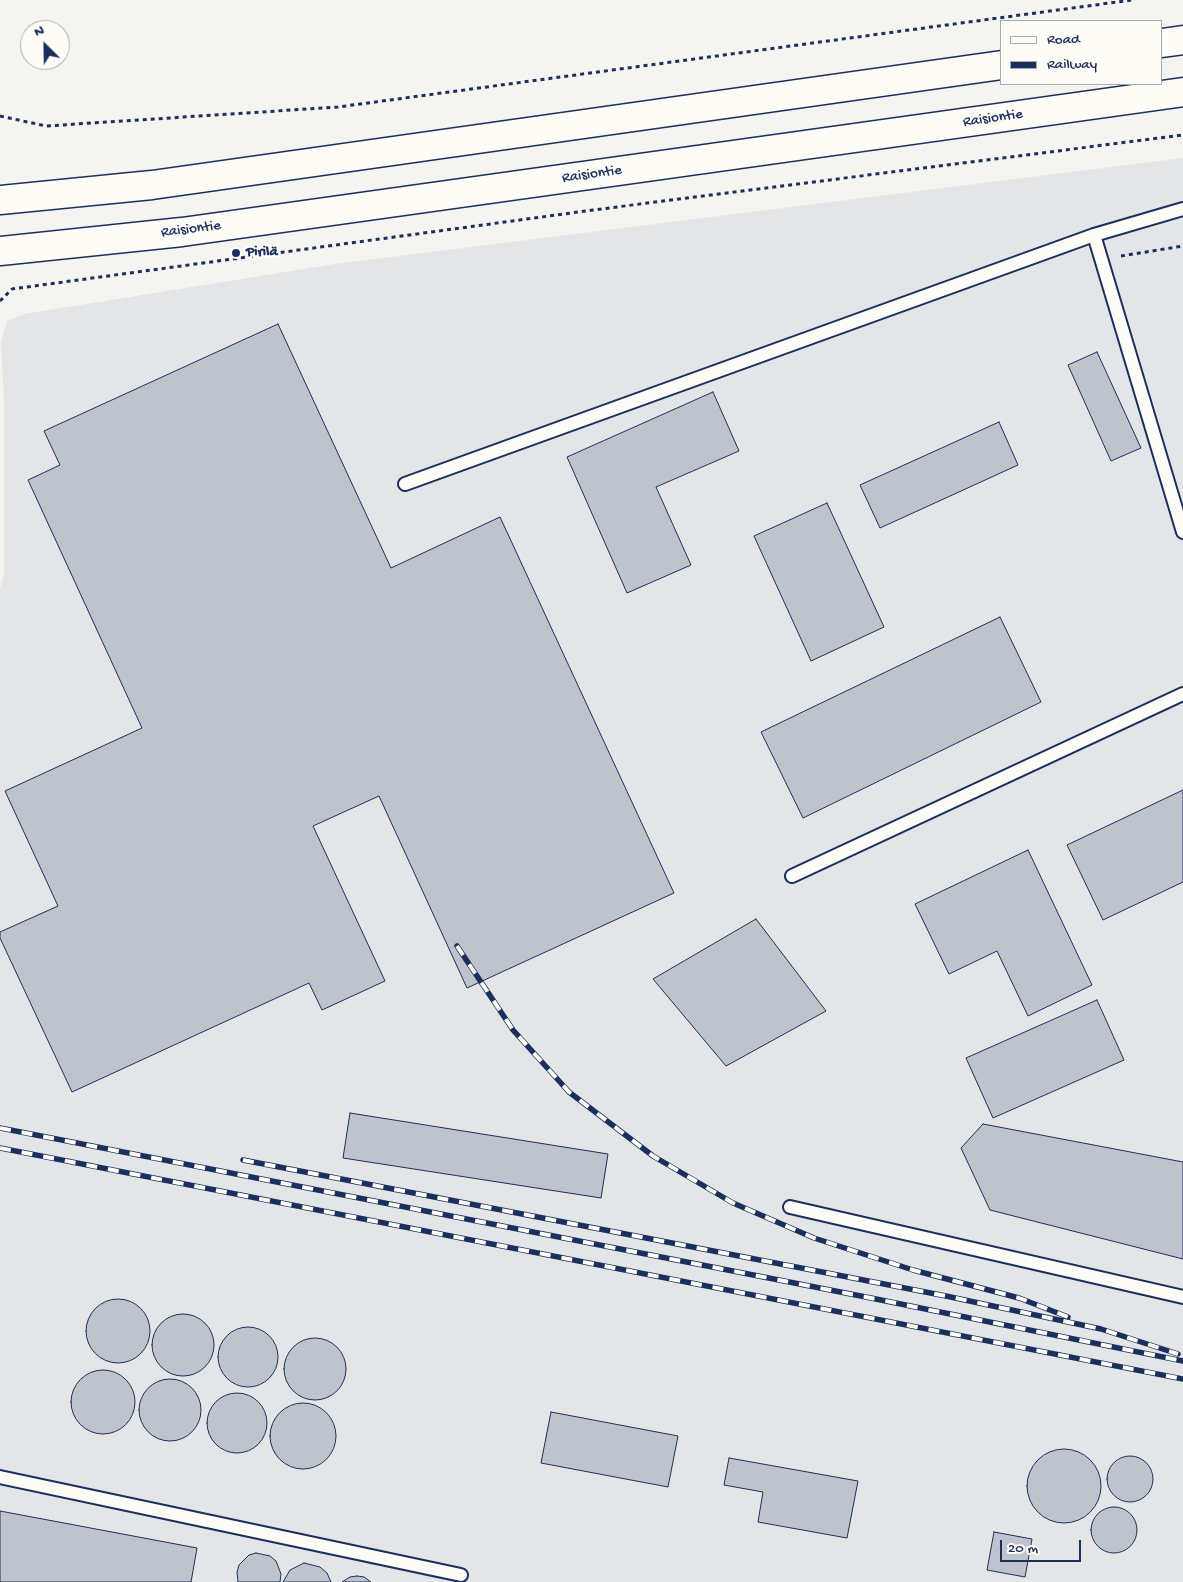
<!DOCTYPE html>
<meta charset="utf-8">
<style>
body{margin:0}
#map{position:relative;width:1183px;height:1582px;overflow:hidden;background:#f4f4f1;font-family:"Gochi Hand",sans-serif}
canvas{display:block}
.legend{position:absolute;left:1000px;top:20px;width:162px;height:65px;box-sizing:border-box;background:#fdfcf7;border:1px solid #a3aaba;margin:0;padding:6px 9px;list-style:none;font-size:15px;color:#1b2f5e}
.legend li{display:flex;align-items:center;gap:10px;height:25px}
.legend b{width:25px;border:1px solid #a3aaba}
.north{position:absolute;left:20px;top:20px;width:50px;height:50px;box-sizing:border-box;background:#fdfcf7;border:1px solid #a3aaba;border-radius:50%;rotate:337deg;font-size:14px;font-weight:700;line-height:20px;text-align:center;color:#1b2f5e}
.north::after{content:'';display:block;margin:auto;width:18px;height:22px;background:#1b2f5e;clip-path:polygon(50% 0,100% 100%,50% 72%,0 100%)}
.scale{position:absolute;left:1000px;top:1540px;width:81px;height:22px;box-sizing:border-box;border:2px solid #1b2f5e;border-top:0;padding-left:6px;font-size:15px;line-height:18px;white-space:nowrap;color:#1b2f5e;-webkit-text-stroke:4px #fdfcf7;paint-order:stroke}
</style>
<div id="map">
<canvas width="1183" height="1582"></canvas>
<ul class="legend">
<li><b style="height:6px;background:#fdfcf7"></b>Road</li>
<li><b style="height:6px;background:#1b2f5e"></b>Railway</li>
</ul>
<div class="north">N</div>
<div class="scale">20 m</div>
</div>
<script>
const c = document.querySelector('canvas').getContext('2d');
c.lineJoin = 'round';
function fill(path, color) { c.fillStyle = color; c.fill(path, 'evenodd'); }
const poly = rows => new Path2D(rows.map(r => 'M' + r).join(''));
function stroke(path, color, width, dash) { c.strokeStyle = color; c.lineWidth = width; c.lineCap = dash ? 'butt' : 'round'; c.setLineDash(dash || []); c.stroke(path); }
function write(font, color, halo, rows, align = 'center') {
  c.font = font + ' "Gochi Hand",sans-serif'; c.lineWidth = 5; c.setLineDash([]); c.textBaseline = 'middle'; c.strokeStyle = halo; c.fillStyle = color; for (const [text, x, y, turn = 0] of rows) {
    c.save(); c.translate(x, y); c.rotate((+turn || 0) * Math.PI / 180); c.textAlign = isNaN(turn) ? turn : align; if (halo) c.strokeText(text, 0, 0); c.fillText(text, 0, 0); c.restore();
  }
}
fill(poly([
 [1183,158,1183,1582,0,1582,0,589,4,573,4,401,1,341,7,321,24,314,335,264]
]), '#e4e5e6');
const building = poly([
 [278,324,391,568,500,517,674,893,467,988,379,796,313,826,385,981,322,1010,309,983,72,1092,0,938,0,932,58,906,5,791,142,728,28,480,60,465,44,431,278,324],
 [1097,352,1141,448,1111,461,1068,365,1097,352],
 [713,392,739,451,656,487,691,565,627,593,567,457,713,392],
 [999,422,1018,465,880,528,860,485,999,422],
 [827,503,884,627,811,661,754,536,827,503],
 [1000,617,1041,702,803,818,761,732,1000,617],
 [1183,790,1183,882,1103,920,1067,845,1183,790],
 [1028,850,1092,985,1028,1016,997,951,949,974,915,904,1028,850],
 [756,919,826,1011,726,1066,653,979,756,919],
 [1097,1000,1124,1060,993,1118,966,1058,1097,1000],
 [350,1113,608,1154,601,1198,343,1158,350,1113],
 [983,1124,1183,1162,1183,1259,990,1210,961,1148,983,1124],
 '86 1331a32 32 0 1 1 64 0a32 32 0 1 1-64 0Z',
 '152 1345a31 31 0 1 1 62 0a31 31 0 1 1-62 0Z',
 '218 1357a30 30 0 1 1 60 0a30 30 0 1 1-60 0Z',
 '284 1369a31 31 0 1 1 62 0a31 31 0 1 1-62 0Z',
 '71 1402a32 32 0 1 1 64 0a32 32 0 1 1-64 0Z',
 '139 1410a31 31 0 1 1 62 0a31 31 0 1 1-62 0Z',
 '207 1423a30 30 0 1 1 60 0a30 30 0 1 1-60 0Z',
 '270 1436a33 33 0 1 1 66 0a33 33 0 1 1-66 0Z',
 [551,1412,678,1436,668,1487,541,1463,551,1412],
 '1027 1486a37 37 0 1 1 74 0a37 37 0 1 1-74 0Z',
 '1107 1479a23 23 0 1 1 46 0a23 23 0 1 1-46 0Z',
 [729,1458,858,1481,847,1538,758,1522,763,1492,724,1485,729,1458],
 '1091 1530a23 23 0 1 1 46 0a23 23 0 1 1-46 0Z',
 [0,1511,197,1548,191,1582,0,1582,0,1511],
 [994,1532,1032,1539,1025,1577,987,1570,994,1532],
 [256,1553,270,1556,276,1561,281,1574,280,1582,238,1582,237,1572,239,1565,249,1555,256,1553],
 [304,1563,320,1567,327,1573,331,1582,283,1582,290,1570,304,1563],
 [357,1576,364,1577,371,1582,342,1582,350,1577,357,1576]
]);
fill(building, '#bfc3cc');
stroke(building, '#1b2f5e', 1);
const service = poly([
 [1094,235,1183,532],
 [405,484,1094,235,1183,209],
 [792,876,1183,694],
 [790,1207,1183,1297],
 [0,1477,461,1575]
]);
const secondary = poly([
 [1162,43,1183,40],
 [0,200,152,185,1002,65],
 [0,251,182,232,1183,92]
]);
stroke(service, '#1b2f5e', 16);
stroke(secondary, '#1b2f5e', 31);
stroke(poly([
 [0,116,46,126,338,107,1132,0],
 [1121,256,1183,246],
 [0,301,12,289,593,210,1183,135]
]), '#1b2f5e', 3, [4, 4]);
stroke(service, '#fdfcf7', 12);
stroke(secondary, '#fdfcf7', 28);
const rail = poly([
 [457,946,513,1030,569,1092,653,1156,733,1203,814,1238,913,1270,1019,1298,1068,1317],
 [0,1128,866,1297,1183,1361],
 [0,1148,1183,1379],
 [243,1160,946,1296,1101,1329,1178,1354]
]);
stroke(rail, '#1b2f5e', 5.5);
stroke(rail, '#fdfcf7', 4, [11]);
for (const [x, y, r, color] of [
 [236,253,5,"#1b2f5e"]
]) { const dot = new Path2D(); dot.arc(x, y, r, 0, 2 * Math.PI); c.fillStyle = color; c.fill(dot); stroke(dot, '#fdfcf7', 2); }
write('15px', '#1b2f5e', '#fdfcf7', [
 ["Raisiontie",993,119,-8],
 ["Raisiontie",592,175,-8],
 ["Raisiontie",191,230,-7]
]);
write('bold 15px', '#1b2f5e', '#fdfcf7', [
 ["Pirilä",246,253]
], 'left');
</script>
